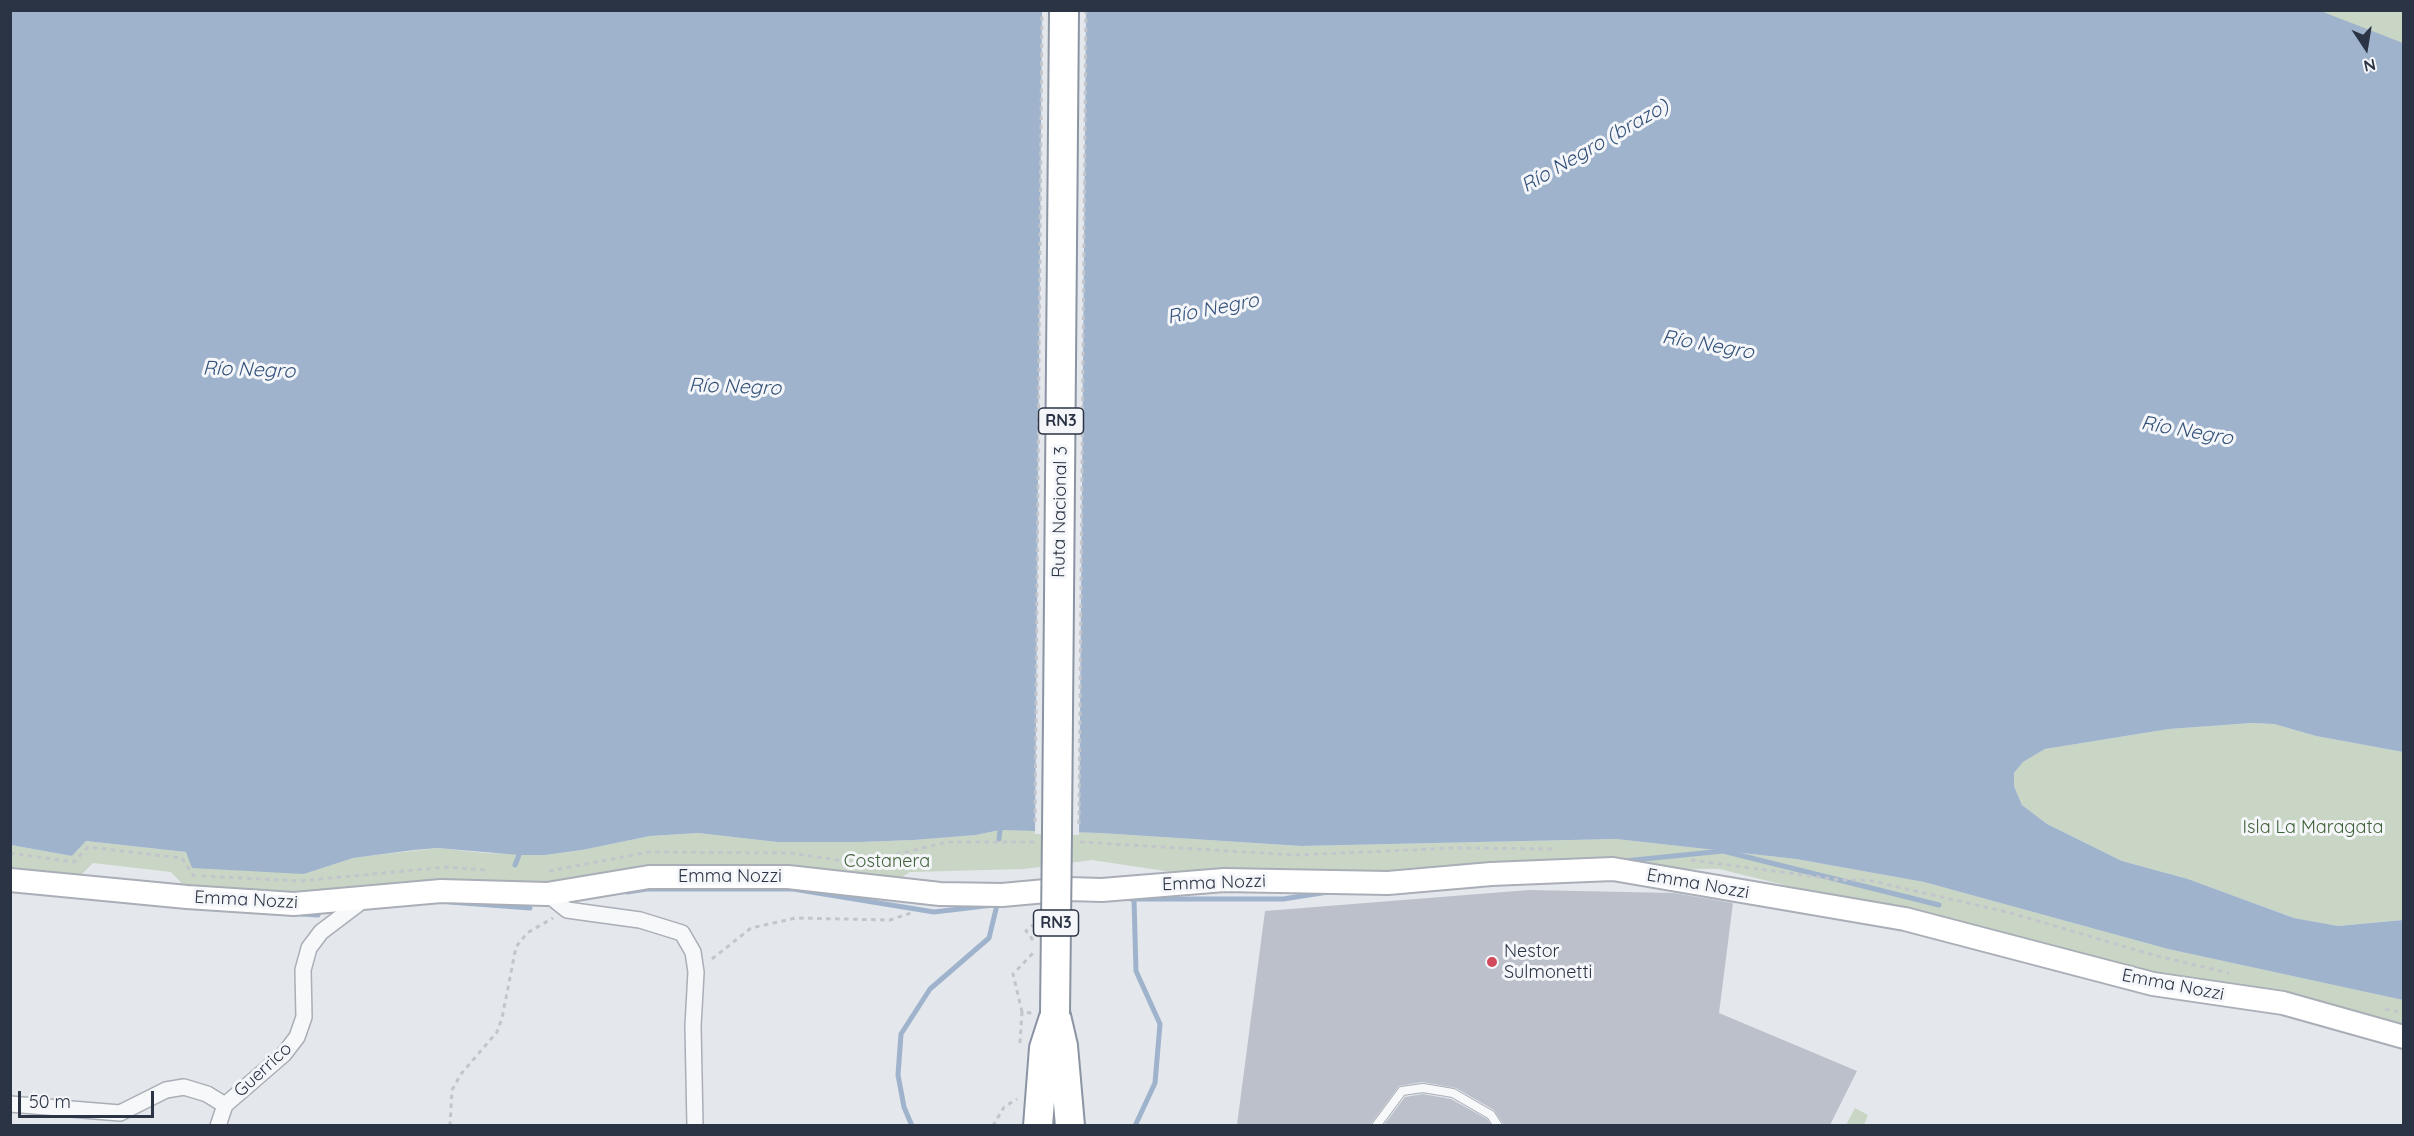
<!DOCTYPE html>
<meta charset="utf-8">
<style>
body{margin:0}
#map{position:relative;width:2414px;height:1136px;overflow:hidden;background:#e4e7ec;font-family:Quicksand,sans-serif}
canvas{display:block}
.frame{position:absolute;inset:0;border:12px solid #2b3445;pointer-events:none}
.north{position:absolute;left:2336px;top:18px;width:60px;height:60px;-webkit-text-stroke:4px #f4f6f9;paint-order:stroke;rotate:168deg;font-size:16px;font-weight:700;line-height:24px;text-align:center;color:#2b3445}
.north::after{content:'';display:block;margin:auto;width:21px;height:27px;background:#2b3445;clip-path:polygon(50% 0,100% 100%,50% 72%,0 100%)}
.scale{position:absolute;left:18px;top:1091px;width:136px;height:27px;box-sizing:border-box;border:3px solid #2b3445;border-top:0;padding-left:8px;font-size:18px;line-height:21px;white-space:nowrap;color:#2b3445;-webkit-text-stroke:4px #f4f6f9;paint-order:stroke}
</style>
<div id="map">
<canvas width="2414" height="1136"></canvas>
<div class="frame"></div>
<div class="north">N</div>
<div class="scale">50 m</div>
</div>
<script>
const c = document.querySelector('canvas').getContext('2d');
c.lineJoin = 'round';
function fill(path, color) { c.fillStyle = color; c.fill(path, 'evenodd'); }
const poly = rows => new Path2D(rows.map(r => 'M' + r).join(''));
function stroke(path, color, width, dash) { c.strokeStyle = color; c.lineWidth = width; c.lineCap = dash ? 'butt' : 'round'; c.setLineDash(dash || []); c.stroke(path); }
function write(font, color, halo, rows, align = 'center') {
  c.font = font + ' Quicksand,sans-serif'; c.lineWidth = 6; c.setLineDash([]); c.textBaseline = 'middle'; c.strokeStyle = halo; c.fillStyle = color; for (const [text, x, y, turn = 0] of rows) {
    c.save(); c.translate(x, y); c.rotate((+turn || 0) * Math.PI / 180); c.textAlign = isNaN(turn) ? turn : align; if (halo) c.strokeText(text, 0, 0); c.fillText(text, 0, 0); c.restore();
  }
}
fill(poly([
 [2318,11,2403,11,2403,43,2321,13],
 [2252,723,2274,724,2316,736,2403,752,2403,920,2338,926,2294,918,2188,879,2122,861,2047,824,2022,805,2014,786,2014,773,2023,762,2045,749,2169,729],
 [1000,830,1100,833,1301,846,1616,839,1796,859,1924,882,2168,949,2403,1000,2403,1029,2162,977,1719,869,1501,868,1224,880,1092,860,1024,869,910,872,891,884,536,887,293,895,186,888,171,872,93,863,80,876,11,867,11,845,72,856,86,841,186,852,304,874,352,858,437,848,485,853,545,855,582,850,650,836,698,833,777,842,860,842,914,840,976,835],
 [1855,1108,1868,1115,1864,1125,1846,1125]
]), '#c9d6c5');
fill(poly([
 [2318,10,2403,43,2403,752,2316,736,2274,724,2252,723,2169,729,2045,749,2023,762,2014,773,2014,786,2022,805,2047,824,2122,861,2188,879,2294,918,2338,926,2403,920,2403,1000,2168,949,1924,882,1796,859,1616,839,1301,846,1100,833,1000,830,976,835,914,840,860,842,777,842,698,833,650,836,582,850,545,855,519,855,437,848,414,850,353,858,304,874,192,868,186,852,86,841,72,856,11,845,10,11]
]), '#9fb4cc');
fill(poly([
 [1042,11,1086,11,1079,835,1035,834]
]), '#e4e7ec');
stroke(poly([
 [999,839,1000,830],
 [1624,861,1723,851,1939,905],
 [515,865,519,855],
 [627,892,647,889,793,889,934,912,993,905],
 [1131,899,1283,899,1328,892],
 [1134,899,1136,971,1160,1024,1155,1083,1135,1126],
 [450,902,530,908],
 [302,914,318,915],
 [912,1126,904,1107,898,1075,901,1034,930,989,989,938,997,905]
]), '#9fb4cc', 5);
fill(poly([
 [1529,890,1674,893,1733,903,1719,1013,1857,1071,1830,1125,1504,1125,1494,1110,1456,1088,1422,1082,1399,1086,1370,1125,1237,1125,1265,911],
 [1423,1094,1451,1099,1487,1119,1491,1125,1384,1125,1405,1097]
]), '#bbc0ca');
const lane = poly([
 [1376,1126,1402,1091,1423,1088,1453,1093,1491,1115,1498,1126]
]);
const street = poly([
 [547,894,567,910,640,920,682,933,693,952,696,972,693,1026,695,1126],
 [10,1104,120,1113,166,1090,184,1087,207,1094,225,1105],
 [218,1126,225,1105,284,1054,297,1037,304,1017,303,970,309,948,321,932,366,898]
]);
const secondary = poly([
 [10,880,187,897,294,904,441,891,547,894,649,877,788,877,940,894,1002,895,1068,889,1102,890,1224,880,1388,883,1491,874,1613,869,1905,919,2153,984,2283,1003,2404,1037]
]);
const highway = poly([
 [1057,831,1064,10],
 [1056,1016,1063,1046,1070,1126],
 [1038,1126,1044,1048,1055,1014]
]);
stroke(lane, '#a9aeb7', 10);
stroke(street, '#a9aeb7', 18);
stroke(secondary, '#a9aeb7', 26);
stroke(highway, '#8b94a3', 32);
stroke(poly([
 [1080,842,1296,855,1455,848,1553,849],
 [10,853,74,862,88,847,182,858,193,875,196,876],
 [1691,860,1840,880,1868,880,2011,913,2153,955,2229,973],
 [861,863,947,842,1035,842],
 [549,871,649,852,790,853,852,862],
 [202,876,300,881,446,867,486,870],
 [1033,940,1026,931,1033,925],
 [712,959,751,928,796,918,890,920,914,912],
 [2385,1009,2404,1013],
 [1022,1012,1013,974,1033,953],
 [1020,1043,1022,1012,1032,1013],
 [450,1126,452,1090,461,1074,497,1032,502,1018,516,947,527,933,553,918],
 [993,1126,1004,1107,1017,1099]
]), '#c2c5cb', 3, [4.5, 4.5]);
stroke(lane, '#f7f8fa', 8);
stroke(street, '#f7f8fa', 15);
stroke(secondary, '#fff', 22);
stroke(highway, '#fff', 28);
const highwayBridge = poly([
 [1055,1014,1057,831]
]);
stroke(highwayBridge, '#8b94a3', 32, []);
stroke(poly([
 [1035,822,1042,10],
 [1079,824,1086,10]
]), '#c2c5cb', 3, [4.5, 4.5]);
stroke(highwayBridge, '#fff', 28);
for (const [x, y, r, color] of [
 [1492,962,6,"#d1495b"]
]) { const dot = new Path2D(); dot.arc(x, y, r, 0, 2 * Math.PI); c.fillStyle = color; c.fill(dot); stroke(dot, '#f4f6f9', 2); }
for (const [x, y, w] of [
 [1061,421,45],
 [1056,923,45]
]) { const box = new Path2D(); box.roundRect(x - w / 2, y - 13, w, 26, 4.5); c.fillStyle = '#f4f6f9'; c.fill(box); stroke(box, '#2b3445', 1.5); }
write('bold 16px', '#2b3445', null, [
 ["RN3",1061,421],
 ["RN3",1056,923]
]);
write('18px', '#2b3445', '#f4f6f9', [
 ["Ruta Nacional 3",1060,512,-89],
 ["Emma Nozzi",730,877],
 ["Emma Nozzi",1214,883,-2],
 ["Emma Nozzi",1698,884,10],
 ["Emma Nozzi",246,900,3],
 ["Emma Nozzi",2173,985,11],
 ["Guerrico",263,1070,-43]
]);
write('18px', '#3f6138', '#f4f6f9', [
 ["Isla La Maragata",2313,828],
 ["Costanera",887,862]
]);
write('18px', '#2b3445', '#f4f6f9', [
 ["Nestor",1504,952],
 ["Sulmonetti",1504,973]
], 'left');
write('italic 20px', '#34527a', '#f4f6f9', [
 ["Río Negro (brazo)",1595,146,-30],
 ["Río Negro",1213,309,-11],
 ["Río Negro",1708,345,10],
 ["Río Negro",249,370,2],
 ["Río Negro",735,387,2],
 ["Río Negro",2187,431,10]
]);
</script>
